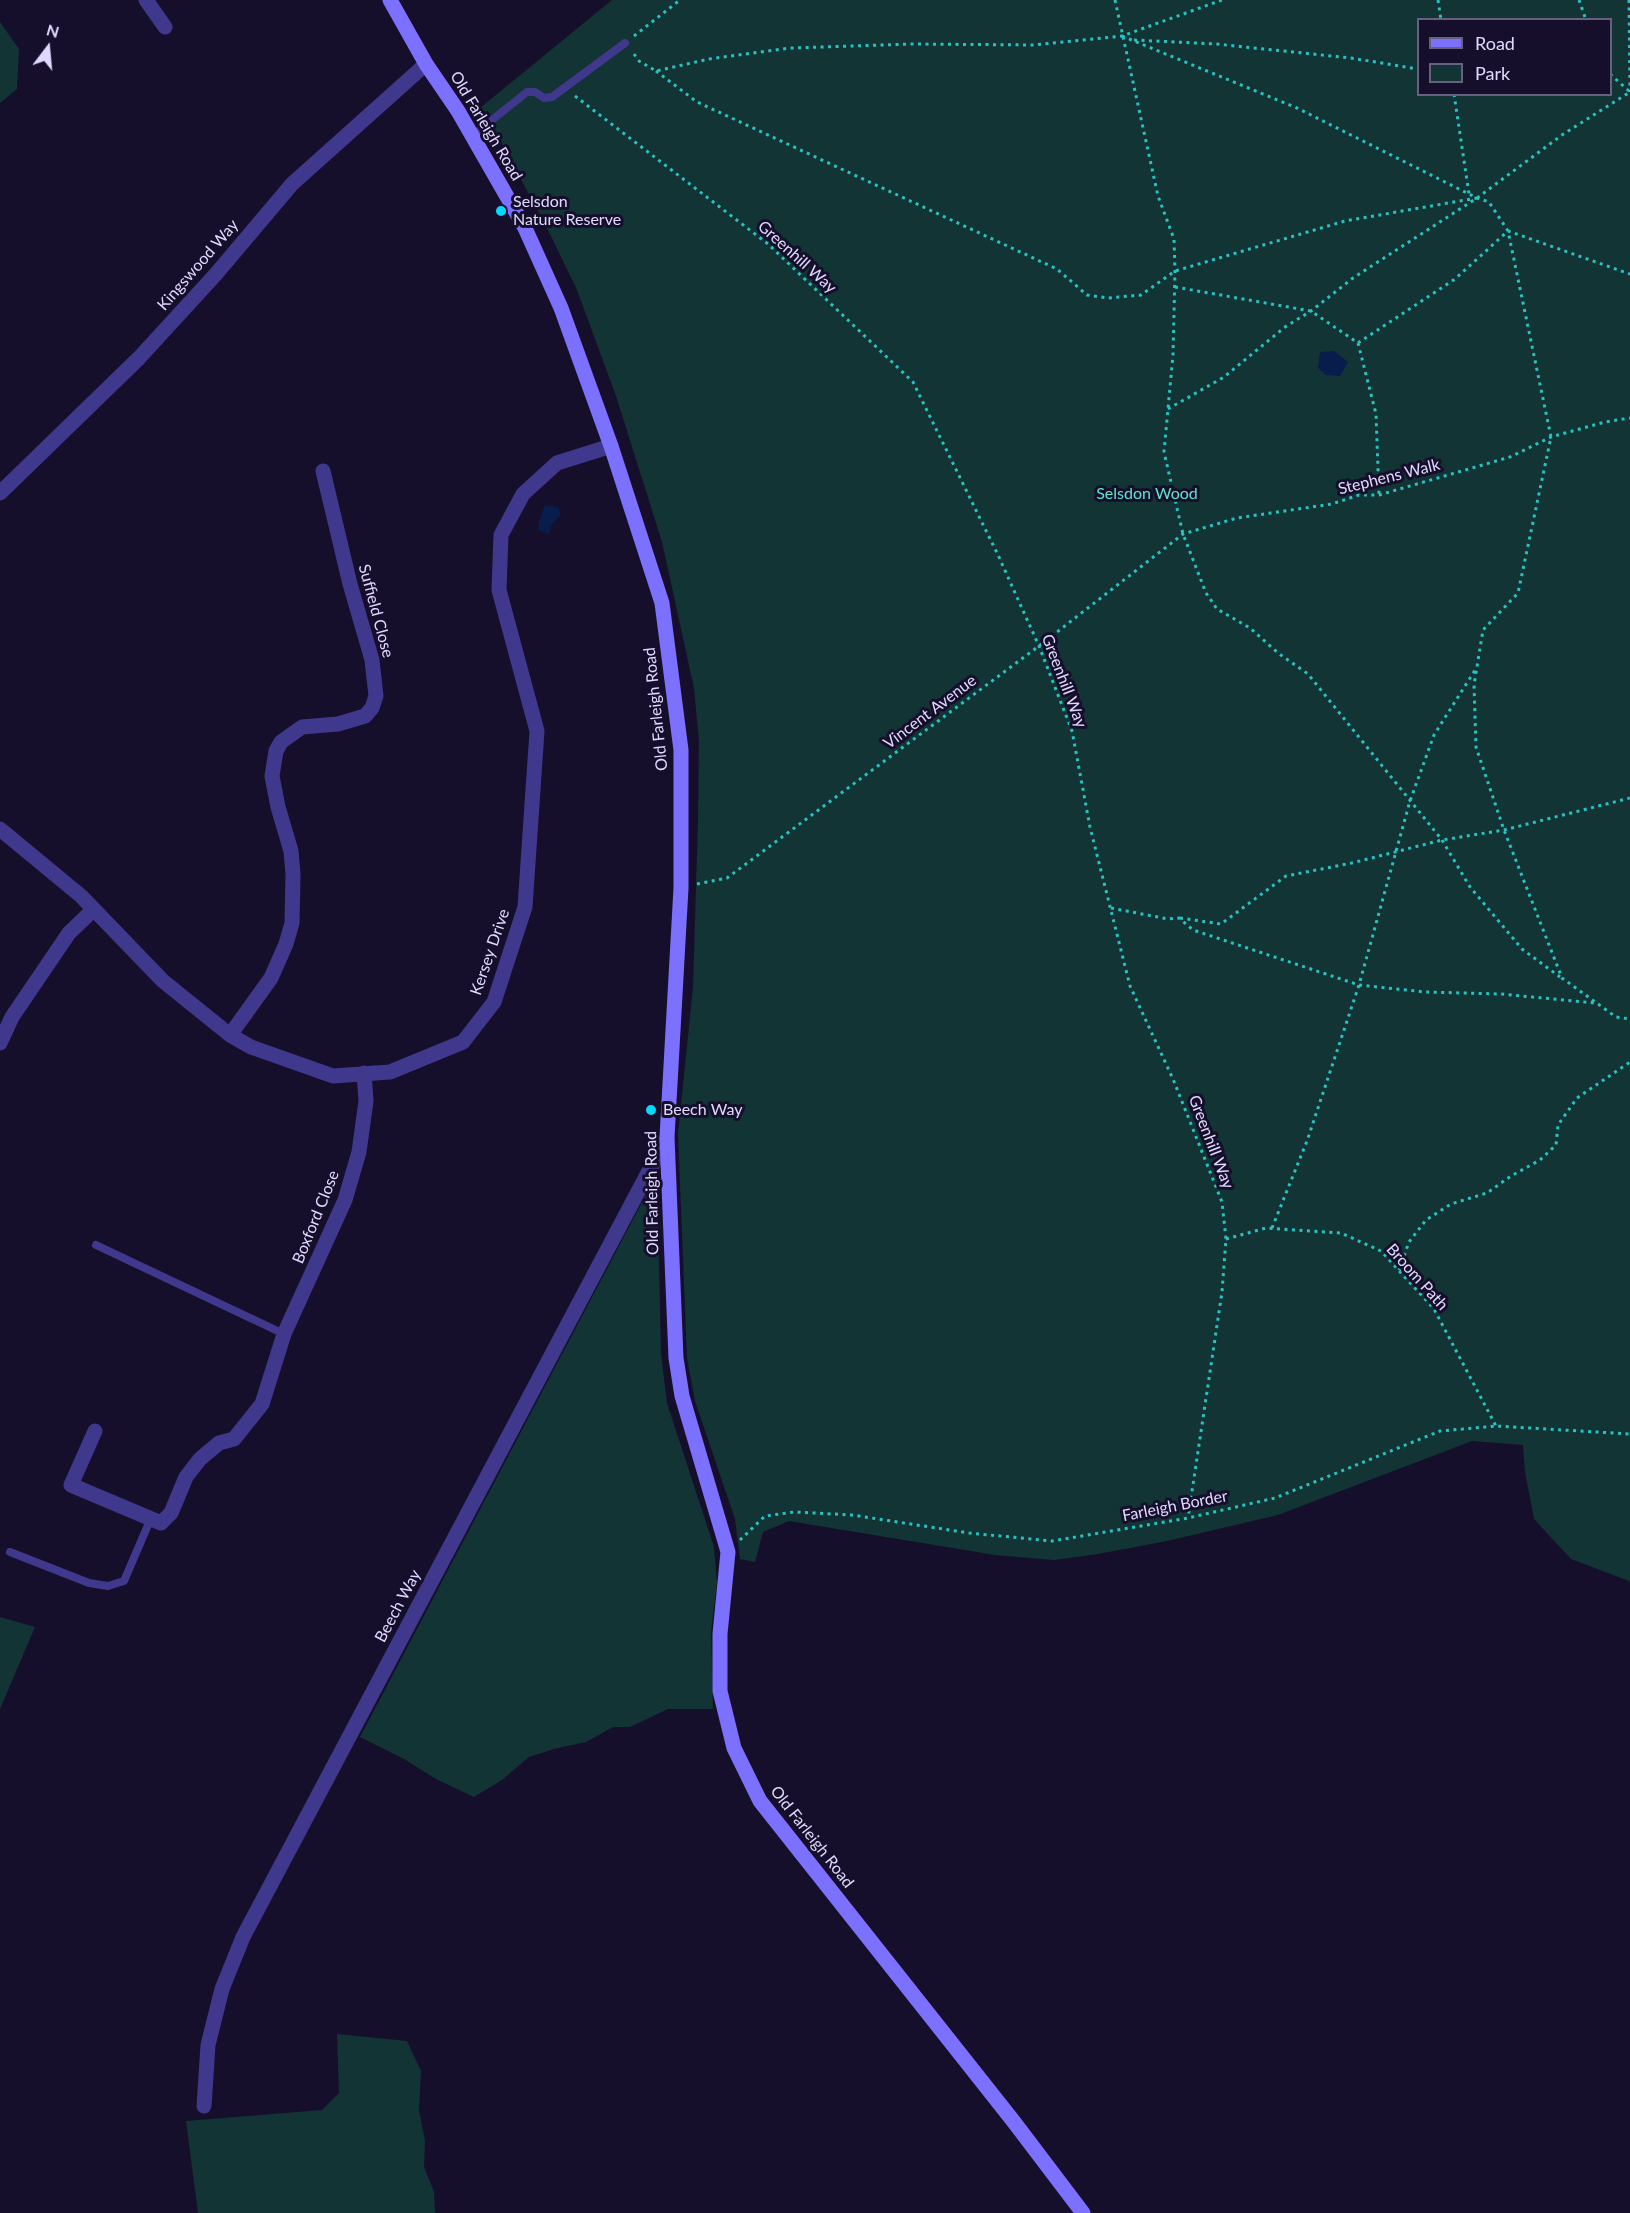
<!DOCTYPE html>
<style>
body{margin:0}
#map{position:relative;width:1630px;height:2213px;overflow:hidden;background:#160f2b;font-family:Lato,sans-serif}
canvas{display:block}
.legend{position:absolute;left:1417px;top:18px;width:195px;height:78px;box-sizing:border-box;background:#160f2b;border:2px solid #676080;margin:0;padding:8px 10px;list-style:none;font-size:18px;color:#e0d9ff}
.legend li{display:flex;align-items:center;gap:12px;height:30px}
.legend b{width:30px;border:2px solid #676080}
.north{position:absolute;left:18px;top:18px;width:60px;height:60px;-webkit-text-stroke:4px #160f2b;paint-order:stroke;rotate:16deg;font-size:16px;font-weight:700;line-height:24px;text-align:center;color:#e0d9ff}
.north::after{content:'';display:block;margin:auto;width:21px;height:27px;background:#e0d9ff;clip-path:polygon(50% 0,100% 100%,50% 72%,0 100%)}
</style>
<div id="map">
<canvas width="1630" height="2213"></canvas>
<ul class="legend">
<li><b style="height:8px;background:#7c70ff"></b>Road</li>
<li><b style="height:16px;background:#123435"></b>Park</li>
</ul>
<div class="north">N</div>
</div>
<script>
const c = document.querySelector('canvas').getContext('2d');
c.lineJoin = 'round';
function fill(path, color) { c.fillStyle = color; c.fill(path, 'evenodd'); }
const poly = rows => new Path2D(rows.map(r => 'M' + r).join(''));
function stroke(path, color, width, dash) { c.strokeStyle = color; c.lineWidth = width; c.lineCap = dash ? 'butt' : 'round'; c.setLineDash(dash || []); c.stroke(path); }
function write(font, color, halo, rows, align = 'center') {
  c.font = font + ' Lato,sans-serif'; c.lineWidth = 6; c.setLineDash([]); c.textBaseline = 'middle'; c.strokeStyle = halo; c.fillStyle = color; for (const [text, x, y, turn = 0] of rows) {
    c.save(); c.translate(x, y); c.rotate((+turn || 0) * Math.PI / 180); c.textAlign = isNaN(turn) ? turn : align; if (halo) c.strokeText(text, 0, 0); c.fillText(text, 0, 0); c.restore();
  }
}
fill(poly([
 [612,0,1630,0,1630,1584,1629,1581,1571,1559,1534,1519,1525,1472,1523,1445,1472,1441,1278,1515,1167,1541,1098,1554,1054,1560,995,1555,789,1521,763,1532,755,1562,740,1559,735,1519,695,1401,687,1358,678,1134,693,987,698,821,699,741,694,688,662,542,616,396,577,290,550,234,490,121,480,108],
 [1418,20,1610,20,1610,94,1418,94],
 [0,22,19,49,17,89,0,103],
 [657,1174,661,1354,667,1403,714,1547,717,1583,711,1632,713,1709,668,1709,630,1727,613,1727,586,1742,554,1749,529,1757,502,1780,474,1797,436,1779,404,1759,360,1737],
 [0,1617,35,1627,0,1709],
 [337,2034,407,2041,421,2071,419,2110,425,2141,424,2167,434,2192,435,2213,198,2213,186,2121,322,2110,339,2093]
]), '#123435');
fill(poly([
 [1334,351,1348,362,1340,376,1326,375,1318,368,1320,352],
 [545,505,558,507,560,513,560,516,552,524,549,534,538,530,539,521]
]), '#081d4b');
stroke(poly([
 [1115,0,1158,196,1174,239,1175,271,1173,355,1164,452,1183,534,1206,593,1217,609,1250,628,1278,653,1308,674,1442,840,1470,887,1522,949,1560,977],
 [1438,0,1441,20],
 [1579,0,1586,20],
 [1629,0,1630,92],
 [634,36,680,0],
 [1122,36,1297,108,1477,198,1489,202,1508,231,1551,437,1518,593,1483,630,1474,685,1476,747,1504,830,1562,978,1616,1017,1630,1019],
 [1134,40,1216,44,1351,58,1418,69],
 [634,54,639,61,656,71,709,59,790,48,913,44,1034,45,1122,36,1222,0],
 [656,71,697,102,1057,269,1087,295,1108,298,1141,295,1175,271,1345,221,1477,198],
 [1610,74,1629,91],
 [1454,94,1469,194],
 [575,96,768,244,913,382,998,555,1039,646,1072,731,1090,827,1130,986,1173,1079,1222,1202,1226,1239,1222,1292,1188,1518],
 [1175,287,1311,311,1358,343,1376,414,1379,495],
 [1358,343,1455,279,1508,231,1630,274],
 [1168,409,1224,377,1285,327,1311,311,1353,278,1477,198,1562,135,1630,92],
 [697,884,727,878,1039,646,1183,534,1237,518,1332,504,1359,495,1379,495,1510,457,1551,437,1605,422,1630,418],
 [1111,908,1168,919,1179,918,1193,930,1359,985,1425,992,1501,994,1595,1003],
 [1180,918,1221,924,1286,876,1352,863,1442,840,1504,830,1630,798],
 [1272,1228,1307,1141,1359,985,1410,801,1434,735,1477,667],
 [1226,1239,1266,1228,1341,1233,1381,1251,1434,1309,1496,1426],
 [1399,1270,1409,1242,1426,1220,1451,1204,1487,1193,1511,1176,1540,1160,1556,1145,1558,1125,1577,1098,1630,1062],
 [740,1540,765,1516,794,1512,852,1515,969,1533,1052,1541,1188,1518,1275,1498,1440,1431,1496,1426,1630,1434]
]), '#2ac2c1', 3, [3, 4.5]);
stroke(poly([
 [472,136,527,92,535,92,544,98,552,97,625,43],
 [96,1245,284,1334],
 [10,1552,89,1583,108,1586,124,1581,151,1518]
]), '#40388c', 8);
stroke(poly([
 [146,0,165,27],
 [0,493,139,358,216,274,292,184,426,64],
 [0,829,81,896,163,981,230,1035,251,1047,333,1076,390,1072,463,1042,494,1002,525,907,537,731,499,590,501,535,523,494,557,463,611,446],
 [230,1035,271,978,286,944,292,923,293,874,291,851,278,807,272,776,276,751,281,742,302,727,338,724,365,716,372,708,376,696,372,660,350,584,323,471],
 [0,1043,12,1017,69,933,93,910],
 [95,1431,71,1485,161,1523,171,1513,186,1477,200,1459,219,1443,234,1439,262,1404,284,1334,345,1200,359,1152,366,1101,364,1073],
 [204,2106,208,2045,222,1989,243,1937,667,1137]
]), '#40388c', 15);
stroke(poly([
 [390,0,426,64,458,111,525,228,561,308,611,446,662,603,681,750,681,888,667,1137,676,1358,682,1396,728,1552,720,1634,720,1691,734,1748,760,1801,1014,2122,1083,2213]
]), '#7c70ff', 15);
for (const [x, y, r, color] of [
 [501,211,6,"#05d8ff"],
 [651,1110,6,"#05d8ff"]
]) { const dot = new Path2D(); dot.arc(x, y, r, 0, 2 * Math.PI); c.fillStyle = color; c.fill(dot); stroke(dot, '#160f2b', 2); }
write('16px', '#e0d9ff', '#160f2b', [
 ["Old Farleigh Road",486,126,59],
 ["Greenhill Way",797,257,42],
 ["Kingswood Way",198,265,-49],
 ["Stephens Walk",1389,477,-14],
 ["Suffield Close",376,611,75],
 ["Greenhill Way",1064,681,69],
 ["Old Farleigh Road",656,709,-96],
 ["Vincent Avenue",930,712,-37],
 ["Kersey Drive",490,952,-71],
 ["Greenhill Way",1211,1142,69],
 ["Old Farleigh Road",652,1193,-91],
 ["Boxford Close",316,1217,-68],
 ["Broom Path",1417,1277,48],
 ["Farleigh Border",1175,1506,-11],
 ["Beech Way",398,1606,-62],
 ["Old Farleigh Road",812,1837,52]
]);
write('16px', '#e0d9ff', '#160f2b', [
 ["Selsdon",513,202],
 ["Nature Reserve",513,220],
 ["Beech Way",663,1110]
], 'left');
write('16px', '#5ee6cc', '#160f2b', [
 ["Selsdon Wood",1147,494]
]);
</script>
